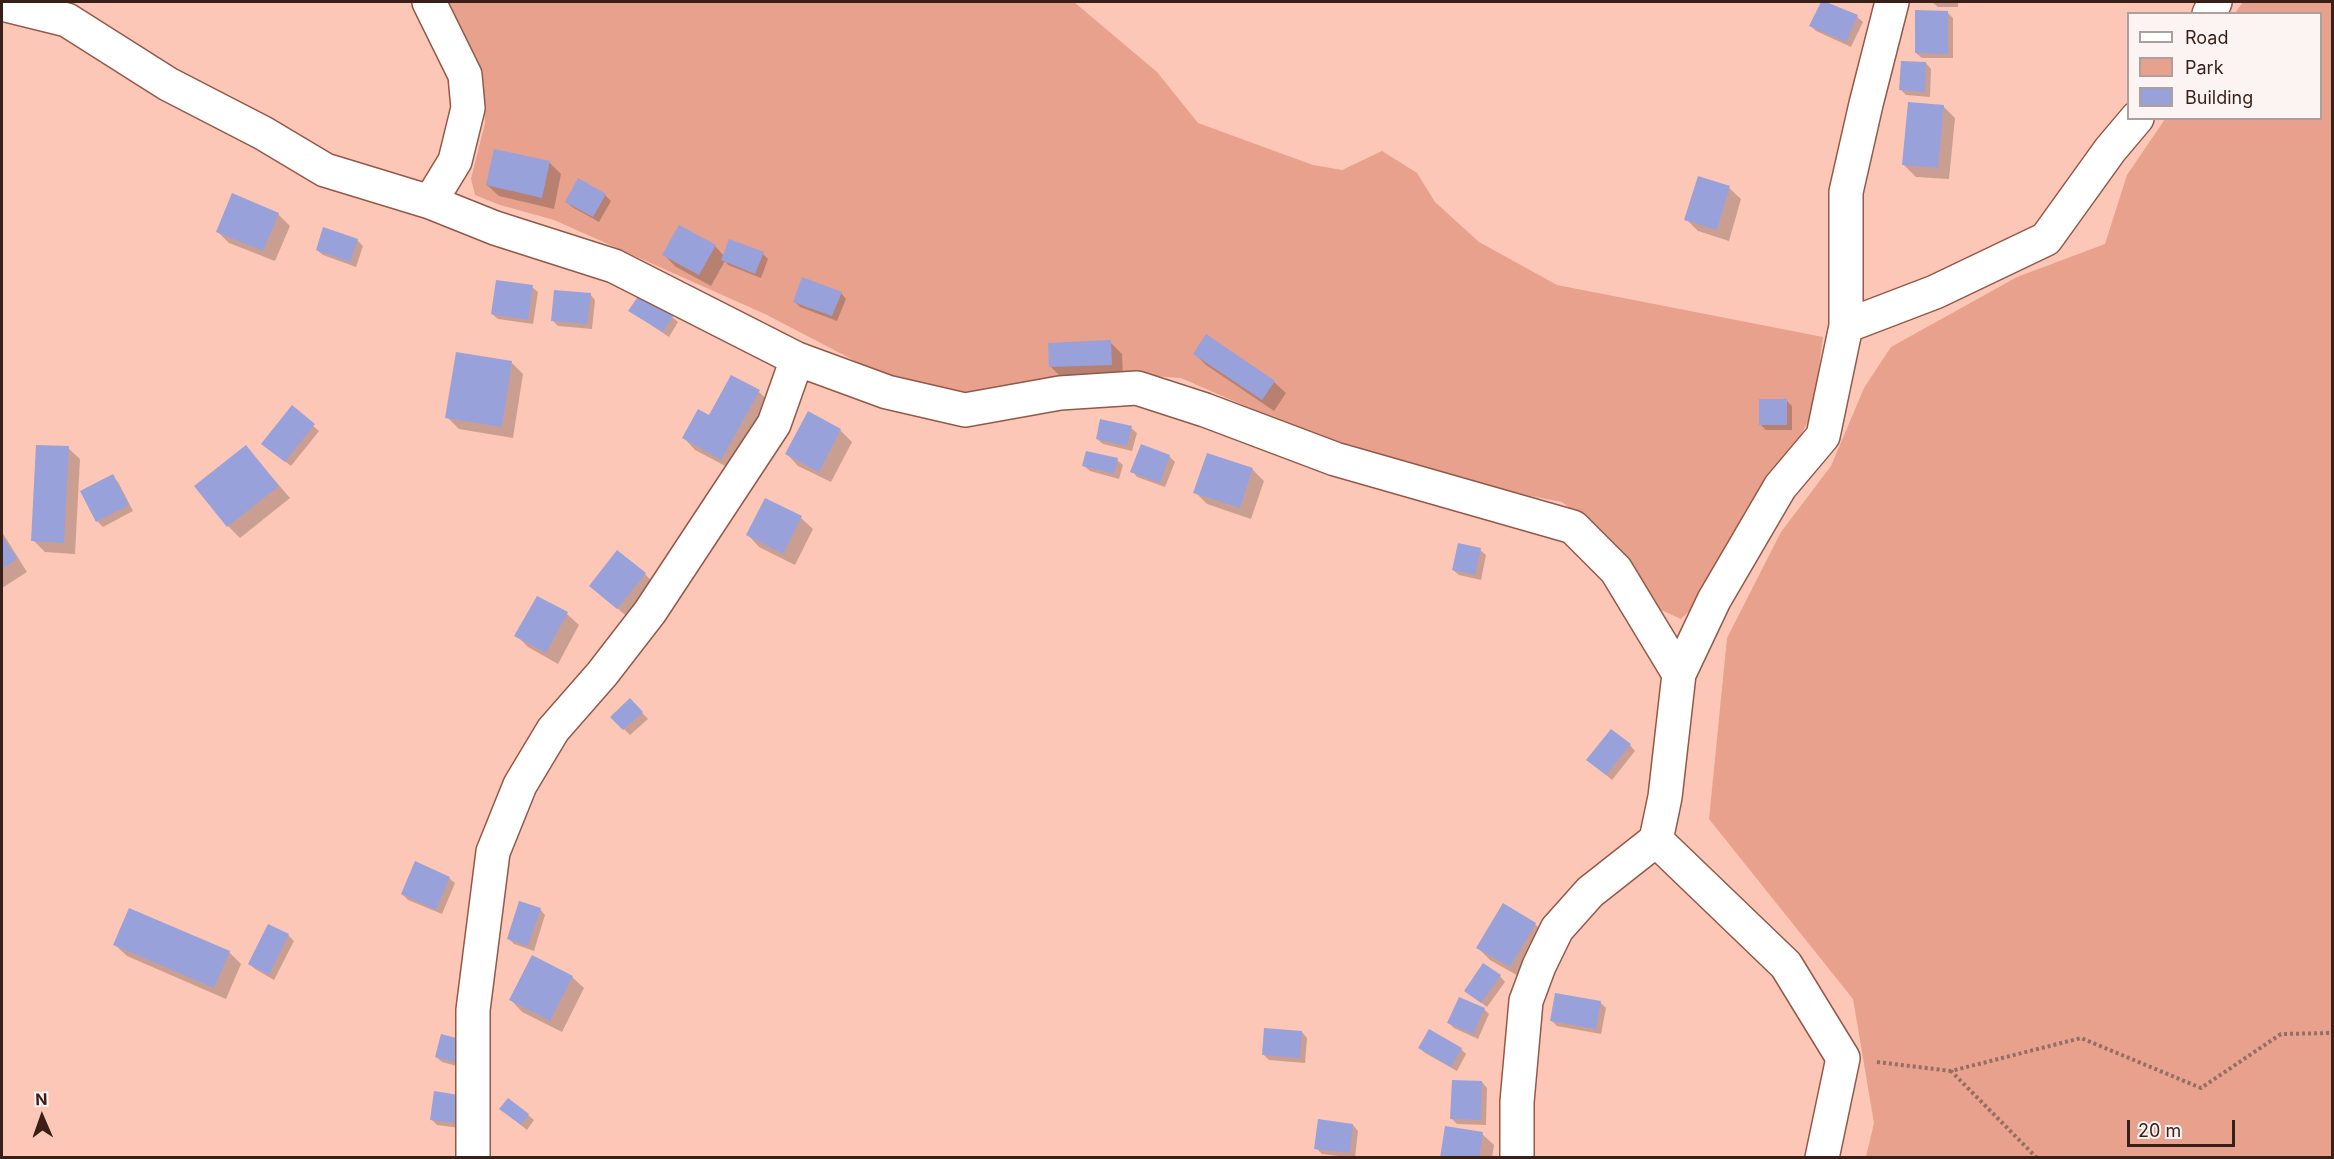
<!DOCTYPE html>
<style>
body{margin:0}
#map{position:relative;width:2334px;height:1159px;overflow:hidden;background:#fdc7b7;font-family:Inter,sans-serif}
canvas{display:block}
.frame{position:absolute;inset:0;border:3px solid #381f18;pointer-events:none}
.legend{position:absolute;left:2127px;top:12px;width:195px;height:108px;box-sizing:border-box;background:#fbf4f2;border:2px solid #ad9f9b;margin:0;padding:8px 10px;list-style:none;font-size:18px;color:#381f18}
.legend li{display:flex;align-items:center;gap:12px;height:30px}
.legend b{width:30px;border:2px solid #ad9f9b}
.north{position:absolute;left:12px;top:1087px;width:60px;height:60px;-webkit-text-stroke:4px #fbf4f2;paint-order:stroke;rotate:358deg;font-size:16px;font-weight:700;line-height:24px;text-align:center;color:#381f18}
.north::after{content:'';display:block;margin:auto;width:21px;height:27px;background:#381f18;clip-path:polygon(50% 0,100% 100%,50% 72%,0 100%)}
.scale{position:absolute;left:2127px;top:1120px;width:108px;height:27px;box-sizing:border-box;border:3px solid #381f18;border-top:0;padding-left:8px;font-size:18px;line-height:21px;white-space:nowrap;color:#381f18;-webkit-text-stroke:4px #fbf4f2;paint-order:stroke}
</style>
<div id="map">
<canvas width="2334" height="1159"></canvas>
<div class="frame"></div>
<ul class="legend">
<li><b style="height:8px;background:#fff"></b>Road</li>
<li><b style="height:16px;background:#e7a18c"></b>Park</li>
<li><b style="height:16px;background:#98a1d9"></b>Building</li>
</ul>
<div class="north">N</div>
<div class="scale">20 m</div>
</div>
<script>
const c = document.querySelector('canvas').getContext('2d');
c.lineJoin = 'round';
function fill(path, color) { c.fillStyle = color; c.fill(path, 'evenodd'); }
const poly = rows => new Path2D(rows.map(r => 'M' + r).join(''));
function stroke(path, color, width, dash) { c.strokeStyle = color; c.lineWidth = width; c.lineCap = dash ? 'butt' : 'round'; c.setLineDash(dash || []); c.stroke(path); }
fill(poly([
 [445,2,1074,2,1157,72,1198,123,1313,165,1342,170,1382,151,1417,173,1435,202,1479,242,1557,285,1823,337,1813,411,1798,441,1746,509,1706,594,1681,619,1657,608,1619,549,1562,502,1457,482,1332,444,1181,378,1114,373,965,392,884,376,765,314,554,220,500,205,475,195,471,179,485,123,483,72],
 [2243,2,2332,2,2332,1157,1866,1157,1874,1123,1853,999,1709,819,1727,638,1781,532,1831,466,1864,388,1891,347,2017,277,2105,244,2127,175,2165,119,2320,118,2320,14,2235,13]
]), '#e7a18c');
fill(poly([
 [1822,2,1857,17,1863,22,1851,47,1816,31,1811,26],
 [1932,2,1958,2,1958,7,1938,7],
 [1947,12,1953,18,1953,58,1922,58,1916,53],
 [1926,63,1931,69,1930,97,1906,95,1901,90],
 [1943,106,1955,118,1949,179,1916,177,1904,165],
 [495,151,550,163,561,174,554,209,499,196,487,185],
 [1729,188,1741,199,1729,241,1698,231,1686,219],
 [605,195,611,201,599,222,572,207,566,202],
 [278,214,290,226,275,261,229,243,217,231],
 [357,240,363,246,356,267,323,255,317,250],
 [715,246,724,256,763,254,768,259,761,278,728,265,725,261,711,286,676,267,664,255],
 [532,287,538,292,533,324,498,319,492,314],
 [841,293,846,299,837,321,800,307,795,302],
 [590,294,595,300,592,329,558,326,552,320],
 [630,311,672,317,678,322,669,337],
 [1110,342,1122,354,1123,376,1062,378,1050,366],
 [1195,354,1274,382,1286,393,1274,411,1206,365],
 [511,362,523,374,513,438,459,429,447,417],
 [759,392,771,403,733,470,695,450,684,438,710,417],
 [1787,401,1792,406,1792,430,1766,430,1760,424],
 [292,408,319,431,291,466,269,449],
 [1131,428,1137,433,1132,451,1103,444,1097,439],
 [840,430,852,442,831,482,798,466,787,454],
 [246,447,290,498,240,538,228,526],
 [68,448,80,459,75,554,45,552,33,540],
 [1169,456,1175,462,1165,487,1137,477,1132,471],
 [1117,460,1123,465,1119,479,1090,471,1084,466],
 [1252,469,1264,481,1251,519,1207,504,1195,492],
 [112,476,118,482,133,511,103,527,97,521],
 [766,500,801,518,813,529,795,565,759,547,748,535],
 [2,532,27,572,2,588],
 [1480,550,1486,555,1481,580,1459,575,1453,570],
 [645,574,656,586,630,619,591,586],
 [537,598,567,614,579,625,558,664,528,647,516,635],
 [630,700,648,719,630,735,612,717],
 [1630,745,1635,751,1612,780,1594,765],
 [449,878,455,883,442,914,408,900,402,894],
 [540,909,545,915,534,951,514,944,509,939],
 [1535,924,1547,936,1522,978,1490,960,1478,948],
 [269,926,288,935,294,941,274,980,255,969,249,964],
 [115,945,229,952,241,964,226,999,127,956],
 [1500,976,1505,982,1487,1007,1466,991],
 [572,977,584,988,562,1032,522,1012,511,1000],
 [1600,1002,1606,1008,1601,1034,1557,1026,1552,1021],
 [1484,1009,1489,1014,1478,1039,1454,1028,1449,1023],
 [1302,1032,1307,1038,1305,1063,1269,1060,1264,1055],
 [463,1042,464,1068,442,1062,436,1057],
 [1420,1048,1461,1049,1466,1054,1457,1071,1425,1053],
 [1482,1082,1487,1088,1486,1125,1457,1124,1452,1119],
 [459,1096,460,1128,437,1125,431,1119],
 [501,1109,528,1115,534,1120,527,1130],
 [1353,1125,1358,1131,1355,1158,1322,1154,1316,1148],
 [1482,1134,1494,1145,1492,1158,1442,1158]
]), '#0003');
fill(poly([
 [1821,2,1826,2,1858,15,1846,42,1809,26],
 [1915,10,1948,11,1948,54,1915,53],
 [1901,61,1926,62,1925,92,1899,90],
 [1908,102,1944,105,1938,168,1902,165],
 [494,149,550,161,542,198,486,185],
 [1698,176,1730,186,1717,230,1684,220],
 [578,178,606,194,593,217,565,202],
 [232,193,279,213,263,251,216,232],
 [679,225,716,245,699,275,662,255],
 [323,227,358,239,350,262,316,250],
 [729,239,764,252,755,274,721,260],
 [802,277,842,292,832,316,793,302],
 [496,280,533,285,528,320,491,314],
 [554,290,591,293,587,324,551,321],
 [639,295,673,316,663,332,628,311],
 [1206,334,1275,381,1262,400,1193,354],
 [1111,340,1112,365,1049,367,1048,343],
 [456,352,512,361,502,427,445,418],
 [731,375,760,390,721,460,682,438,698,409,709,415],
 [1759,399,1787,399,1787,425,1759,425],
 [292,405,315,424,285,462,261,444],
 [808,411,841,429,819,472,785,454],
 [1100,419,1132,426,1127,446,1096,439],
 [1141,444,1170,455,1160,483,1130,472],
 [36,445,69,446,64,543,31,541],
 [246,445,279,486,227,527,194,486],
 [1086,451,1118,458,1114,474,1082,466],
 [1207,453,1253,468,1240,508,1193,493],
 [113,474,129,505,96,522,80,491],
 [765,498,802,516,783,554,746,535],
 [2,536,17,559,2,569],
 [1458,543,1481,548,1475,575,1452,570],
 [617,550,646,573,617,609,589,586],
 [537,596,568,612,546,653,514,636],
 [630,698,643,712,623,730,610,717],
 [1611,729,1631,744,1606,775,1586,760],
 [415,861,450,877,436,910,401,894],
 [519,901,541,908,528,946,507,939],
 [1503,903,1536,923,1510,967,1476,948],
 [129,908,230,951,214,988,113,945],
 [268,924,289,934,269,975,248,964],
 [532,955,573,976,550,1021,509,1000],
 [1483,963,1501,975,1481,1003,1464,991],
 [1555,993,1601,1001,1596,1029,1550,1021],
 [1459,997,1485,1008,1473,1034,1447,1023],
 [1264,1028,1302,1031,1300,1058,1262,1055],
 [1429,1029,1462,1048,1451,1067,1418,1048],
 [441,1034,464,1040,458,1063,435,1057],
 [1452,1080,1482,1081,1481,1120,1450,1119],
 [434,1091,459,1095,455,1123,430,1120],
 [508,1098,529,1114,521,1125,499,1109],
 [1318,1119,1353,1124,1350,1153,1314,1149],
 [1445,1126,1483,1132,1479,1158,1440,1158]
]), '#98a1d9');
const minor = poly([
 [429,2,465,75,468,108,455,161,430,202],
 [2,4,67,20,168,84,263,133,325,170,430,202,495,228,614,266,797,359,887,392,965,410,1060,393,1137,388,1205,410,1335,459,1573,527,1616,570,1679,674,1665,797,1656,840,1590,892,1557,929,1539,966,1526,1001,1517,1102,1517,1158],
 [2209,14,2215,2],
 [1846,326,1935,292,2046,239,2110,150,2137,118],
 [1679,674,1714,600,1780,487,1823,436,1846,326,1846,192,1866,104,1892,2],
 [1656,840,1786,965,1843,1058,1822,1158],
 [473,1158,473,1010,493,852,520,785,553,730,602,674,650,612,774,424,797,359]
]);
stroke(minor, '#935847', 36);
stroke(poly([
 [1877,1062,1951,1071],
 [2037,1158,1951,1071,2081,1038,2201,1088,2281,1034,2332,1033]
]), '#956e63', 4, [3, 3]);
stroke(minor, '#fff', 33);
</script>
